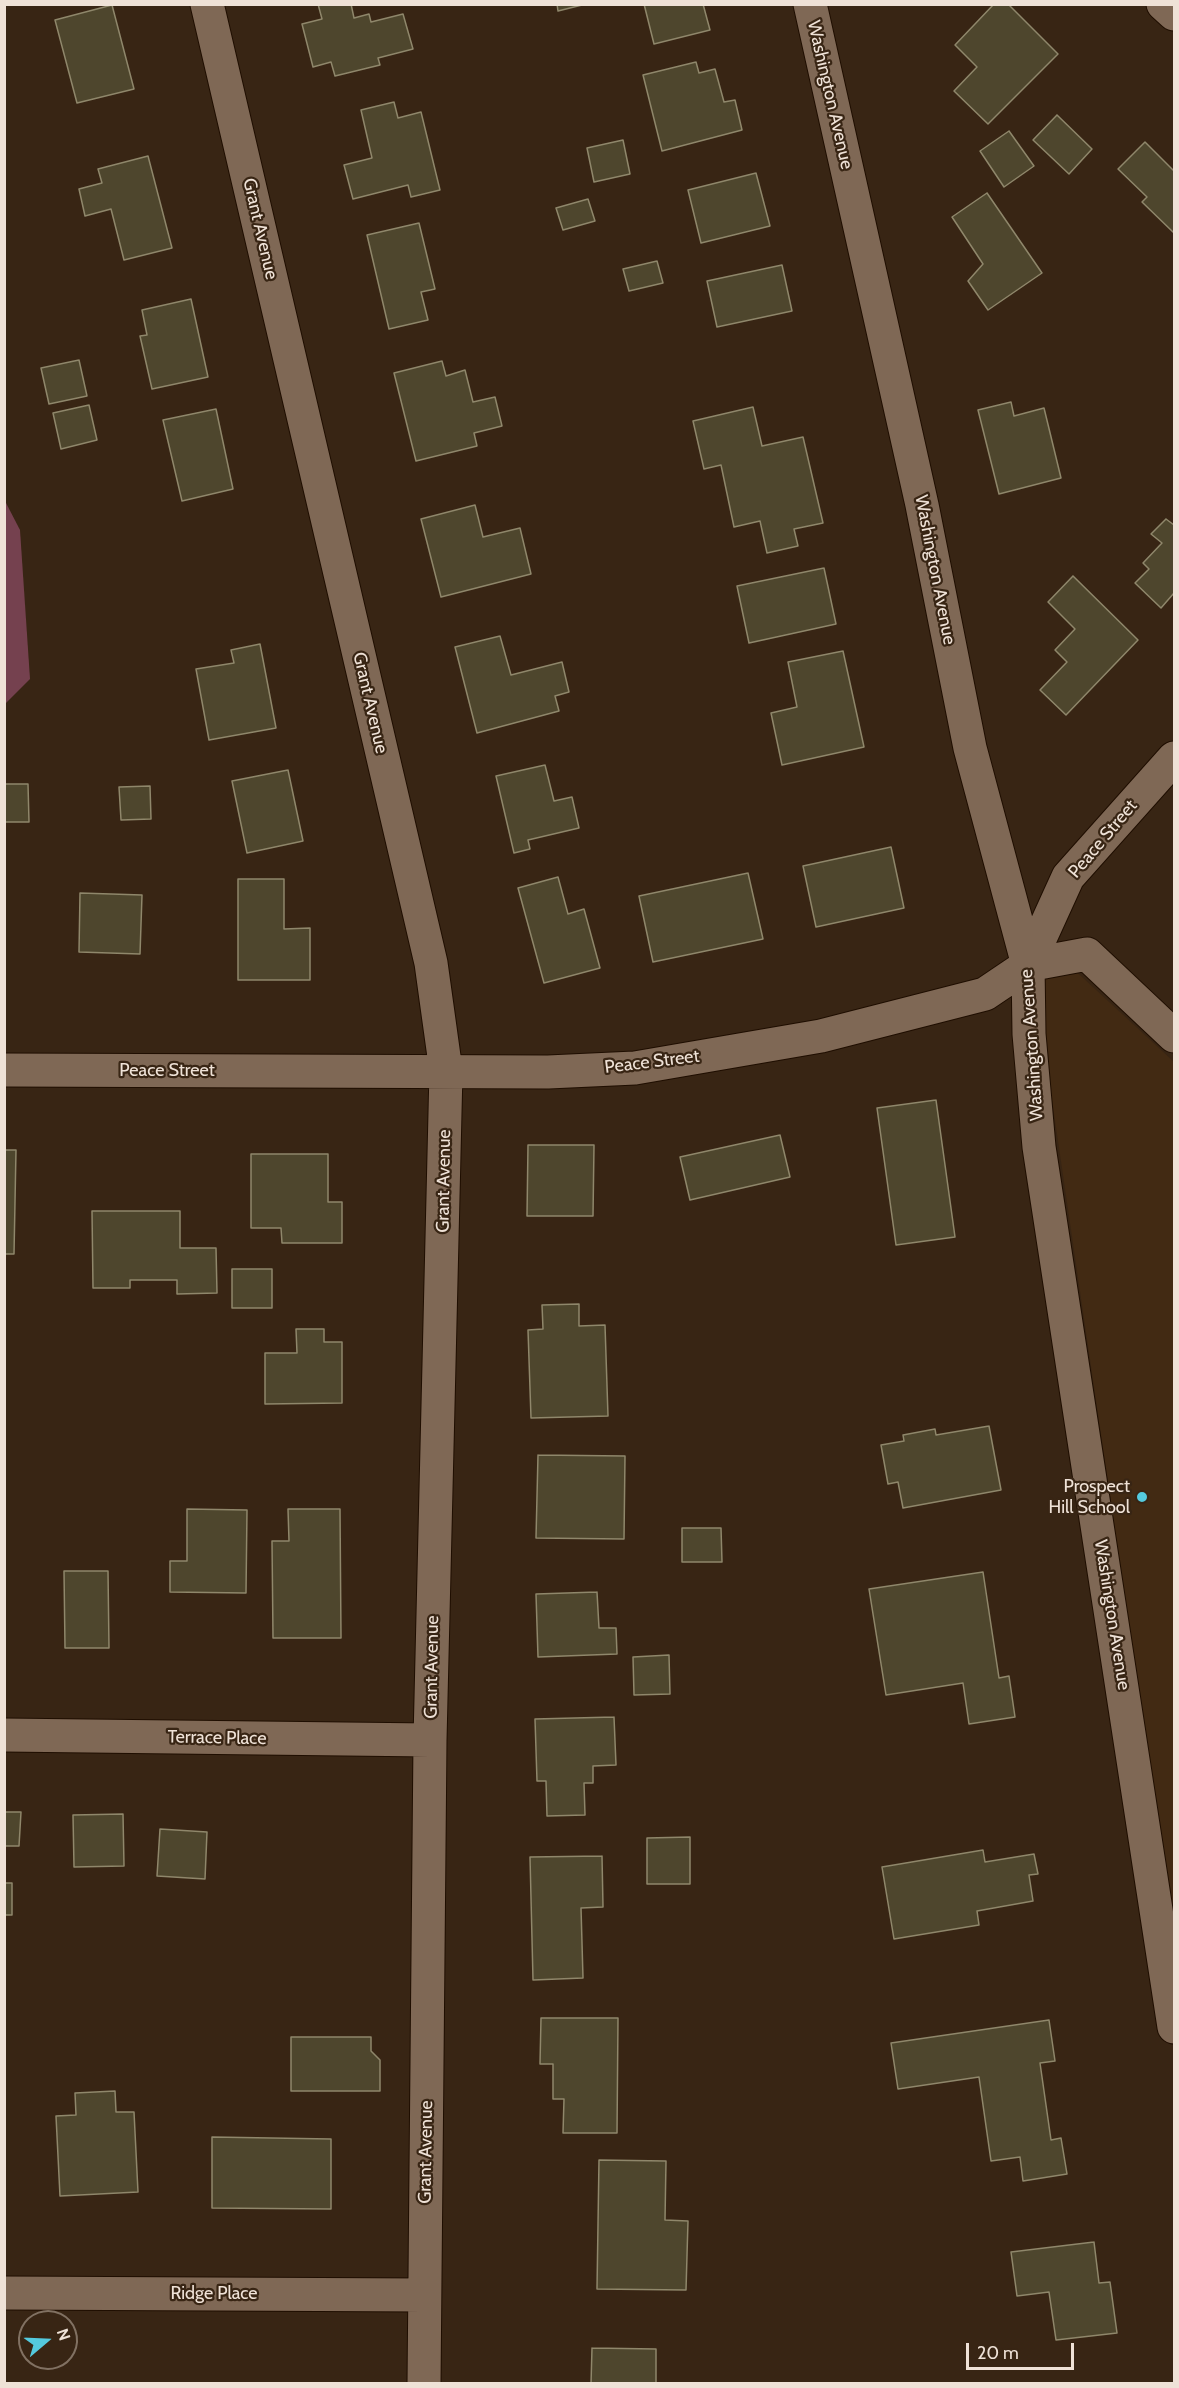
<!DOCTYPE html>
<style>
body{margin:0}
#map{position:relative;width:1179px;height:2388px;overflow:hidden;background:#382514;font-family:Cabin,sans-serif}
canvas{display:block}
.frame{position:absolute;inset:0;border:6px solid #efe2d7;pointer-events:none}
.north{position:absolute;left:18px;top:2310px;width:60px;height:60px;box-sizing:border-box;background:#382514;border:2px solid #817162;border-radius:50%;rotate:71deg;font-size:16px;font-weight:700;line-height:24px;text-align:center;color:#efe2d7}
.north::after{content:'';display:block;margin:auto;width:21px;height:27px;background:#54cade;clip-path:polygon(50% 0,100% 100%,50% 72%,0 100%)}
.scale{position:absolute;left:966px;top:2343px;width:108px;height:27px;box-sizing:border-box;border:3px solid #efe2d7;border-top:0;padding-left:8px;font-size:18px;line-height:21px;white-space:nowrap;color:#efe2d7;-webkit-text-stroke:4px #382514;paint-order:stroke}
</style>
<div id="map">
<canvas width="1179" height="2388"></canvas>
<div class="frame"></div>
<div class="north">N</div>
<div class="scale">20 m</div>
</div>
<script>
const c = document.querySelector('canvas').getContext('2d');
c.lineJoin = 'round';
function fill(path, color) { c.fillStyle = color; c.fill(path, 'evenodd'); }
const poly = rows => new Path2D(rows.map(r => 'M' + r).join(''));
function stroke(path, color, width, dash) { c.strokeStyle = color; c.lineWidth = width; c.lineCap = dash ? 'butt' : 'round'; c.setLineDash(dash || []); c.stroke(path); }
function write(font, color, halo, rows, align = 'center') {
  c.font = font + ' Cabin,sans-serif'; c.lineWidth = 4.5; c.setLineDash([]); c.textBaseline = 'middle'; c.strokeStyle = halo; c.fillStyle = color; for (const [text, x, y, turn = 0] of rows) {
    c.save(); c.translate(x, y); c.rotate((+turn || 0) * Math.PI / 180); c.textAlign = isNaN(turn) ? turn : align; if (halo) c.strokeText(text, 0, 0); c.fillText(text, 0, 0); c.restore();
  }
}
fill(poly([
 [1068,964,1174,1062,1174,1933,1034,977]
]), '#422a13');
fill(poly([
 [5,501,20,530,30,679,5,704]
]), '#75414f');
const building = poly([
 [318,4,351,4,354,18,369,14,371,22,403,14,413,49,378,58,380,65,335,76,331,62,313,67,302,24,322,19,318,4],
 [557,4,586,4,558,11,557,4],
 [644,4,703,4,710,30,654,44,644,4],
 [994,4,1008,4,1058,54,988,124,954,91,977,67,955,45,994,4],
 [112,5,134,89,77,103,55,20,112,5],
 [696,62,699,73,715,69,724,102,735,100,742,130,662,151,643,75,696,62],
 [394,102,398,118,421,112,440,190,411,197,408,185,353,199,344,165,372,158,361,110,394,102],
 [1057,115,1092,149,1069,174,1033,140,1057,115],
 [1009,131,1034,166,1004,187,980,151,1009,131],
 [623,140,630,174,594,182,587,148,623,140],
 [1145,142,1174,171,1174,233,1142,202,1147,197,1118,169,1145,142],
 [148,156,172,248,124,260,111,209,85,216,79,189,102,183,98,169,148,156],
 [756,173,770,226,701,243,688,190,756,173],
 [987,193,1042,273,988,310,968,281,983,264,952,217,987,193],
 [588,199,595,221,563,230,556,208,588,199],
 [419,223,435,289,421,292,428,320,389,329,367,235,419,223],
 [657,261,663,283,629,291,623,269,657,261],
 [782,265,792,311,717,327,707,281,782,265],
 [191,299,208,377,152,389,140,336,147,335,142,310,191,299],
 [79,360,87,396,49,404,41,368,79,360],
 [442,361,446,376,465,370,473,402,495,397,502,426,474,433,477,446,416,461,394,373,442,361],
 [1011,402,1014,416,1044,408,1061,478,999,494,978,410,1011,402],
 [89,405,97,440,61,449,53,413,89,405],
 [753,407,762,446,803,437,823,523,794,529,798,546,767,553,760,521,734,527,721,465,704,469,693,421,753,407],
 [216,409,233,489,182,501,163,420,216,409],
 [475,505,483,537,520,528,531,574,441,597,421,519,475,505],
 [1166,519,1174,525,1174,593,1161,608,1135,583,1149,569,1143,563,1162,543,1151,534,1166,519],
 [824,568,836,624,749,643,737,586,824,568],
 [1073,576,1138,640,1066,715,1040,690,1067,662,1055,650,1075,629,1048,602,1073,576],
 [500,636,511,675,562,662,569,692,555,696,559,711,477,733,455,647,500,636],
 [260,644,276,728,209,740,196,669,234,663,231,650,260,644],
 [843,651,864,747,782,765,771,713,797,707,788,662,843,651],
 [545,765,554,801,572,797,579,828,528,840,530,849,514,853,496,776,545,765],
 [288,770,303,841,247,853,232,781,288,770],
 [4,784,28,784,29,822,4,822,4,784],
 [150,786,151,819,121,820,119,787,150,786],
 [891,847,904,908,816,927,803,866,891,847],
 [748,873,763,939,653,962,639,896,748,873],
 [558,877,568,914,584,909,600,968,544,983,518,888,558,877],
 [238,879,284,879,284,929,310,928,310,980,238,980,238,879],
 [80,893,142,895,140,954,79,952,80,893],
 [936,1100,955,1237,896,1245,877,1108,936,1100],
 [780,1135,790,1177,690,1200,680,1157,780,1135],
 [528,1145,594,1145,593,1216,527,1216,528,1145],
 [4,1150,16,1150,14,1254,4,1254,4,1150],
 [251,1154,328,1154,328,1202,342,1202,342,1243,282,1243,281,1228,251,1228,251,1154],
 [92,1211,180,1211,180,1248,216,1248,217,1293,177,1294,177,1280,130,1280,130,1288,93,1288,92,1211],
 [232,1269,272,1269,272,1308,232,1308,232,1269],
 [579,1304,579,1326,605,1325,608,1416,531,1418,528,1330,543,1329,542,1305,579,1304],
 [296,1329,324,1329,324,1342,342,1342,342,1403,265,1404,265,1353,297,1353,296,1329],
 [989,1426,1001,1490,903,1508,898,1482,888,1484,881,1445,904,1441,903,1435,935,1429,936,1435,989,1426],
 [538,1455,625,1456,624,1539,536,1538,538,1455],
 [187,1509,247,1510,246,1593,170,1592,170,1561,187,1561,187,1509],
 [288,1509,340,1509,341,1638,273,1638,272,1541,289,1541,288,1509],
 [682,1528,721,1528,722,1562,682,1562,682,1528],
 [64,1571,108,1571,109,1648,65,1648,64,1571],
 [983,1572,999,1678,1009,1676,1015,1717,969,1724,963,1683,886,1695,869,1589,983,1572],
 [597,1592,599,1628,616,1628,617,1654,538,1657,536,1594,597,1592],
 [669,1655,670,1694,634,1695,633,1657,669,1655],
 [614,1717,616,1765,593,1766,593,1783,584,1783,585,1815,547,1816,546,1781,537,1781,535,1719,614,1717],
 [4,1812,21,1812,19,1846,4,1846,4,1812],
 [123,1814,124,1866,74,1867,73,1815,123,1814],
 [160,1829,207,1832,205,1879,157,1876,160,1829],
 [690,1837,690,1884,647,1884,647,1838,690,1837],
 [983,1850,985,1862,1034,1854,1038,1874,1029,1875,1033,1901,977,1911,979,1925,894,1939,882,1867,983,1850],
 [602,1856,603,1907,581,1908,583,1978,533,1980,530,1857,602,1856],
 [4,1883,12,1883,12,1915,4,1915,4,1883],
 [541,2018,618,2018,617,2133,563,2133,564,2099,553,2099,553,2064,540,2064,541,2018],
 [1049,2020,1055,2061,1040,2063,1051,2140,1061,2138,1067,2174,1023,2181,1020,2157,991,2161,979,2077,898,2089,891,2043,1049,2020],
 [291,2037,371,2037,371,2051,380,2060,380,2091,291,2091,291,2037],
 [115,2091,116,2112,134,2112,138,2192,60,2196,56,2116,76,2115,75,2093,115,2091],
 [212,2137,331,2139,331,2209,212,2208,212,2137],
 [599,2160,666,2161,665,2220,688,2221,686,2290,597,2289,599,2160],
 [1094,2242,1099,2283,1110,2282,1117,2333,1056,2340,1049,2292,1017,2296,1011,2252,1094,2242],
 [592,2348,656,2349,656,2384,591,2384,592,2348]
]);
fill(building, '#4e462d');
stroke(building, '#8f876b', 1.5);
const street = poly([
 [207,4,431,963,446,1071,430,1740,424,2384],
 [810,4,922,505,970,748,1028,965,1029,1034,1039,1147,1174,2027],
 [1163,4,1174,14],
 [1028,965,1087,954,1174,1036],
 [4,1070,548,1072,635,1068,821,1036,985,994,1028,965,1068,877,1174,758],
 [4,1735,430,1740],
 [4,2293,424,2295]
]);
stroke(street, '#1f0e01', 35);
stroke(street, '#7f6855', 33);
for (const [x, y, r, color] of [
 [1142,1497,6,"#54cade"]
]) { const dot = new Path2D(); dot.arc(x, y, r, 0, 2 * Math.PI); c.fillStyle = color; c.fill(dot); stroke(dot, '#382514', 2); }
write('18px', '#efe2d7', '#382514', [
 ["Washington Avenue",830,95,77],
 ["Grant Avenue",260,229,77],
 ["Washington Avenue",935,570,79],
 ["Grant Avenue",370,703,77],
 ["Peace Street",1103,839,-50],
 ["Washington Avenue",1032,1045,-94],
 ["Peace Street",652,1062,-7],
 ["Peace Street",167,1071],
 ["Grant Avenue",444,1181,-89],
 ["Washington Avenue",1112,1615,81],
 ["Grant Avenue",432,1667,-89],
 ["Terrace Place",217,1738,1],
 ["Grant Avenue",426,2152,-89],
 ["Ridge Place",214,2294]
]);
write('18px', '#efe2d7', '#382514', [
 ["Prospect",1130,1487],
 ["Hill School",1130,1508]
], 'right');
</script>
